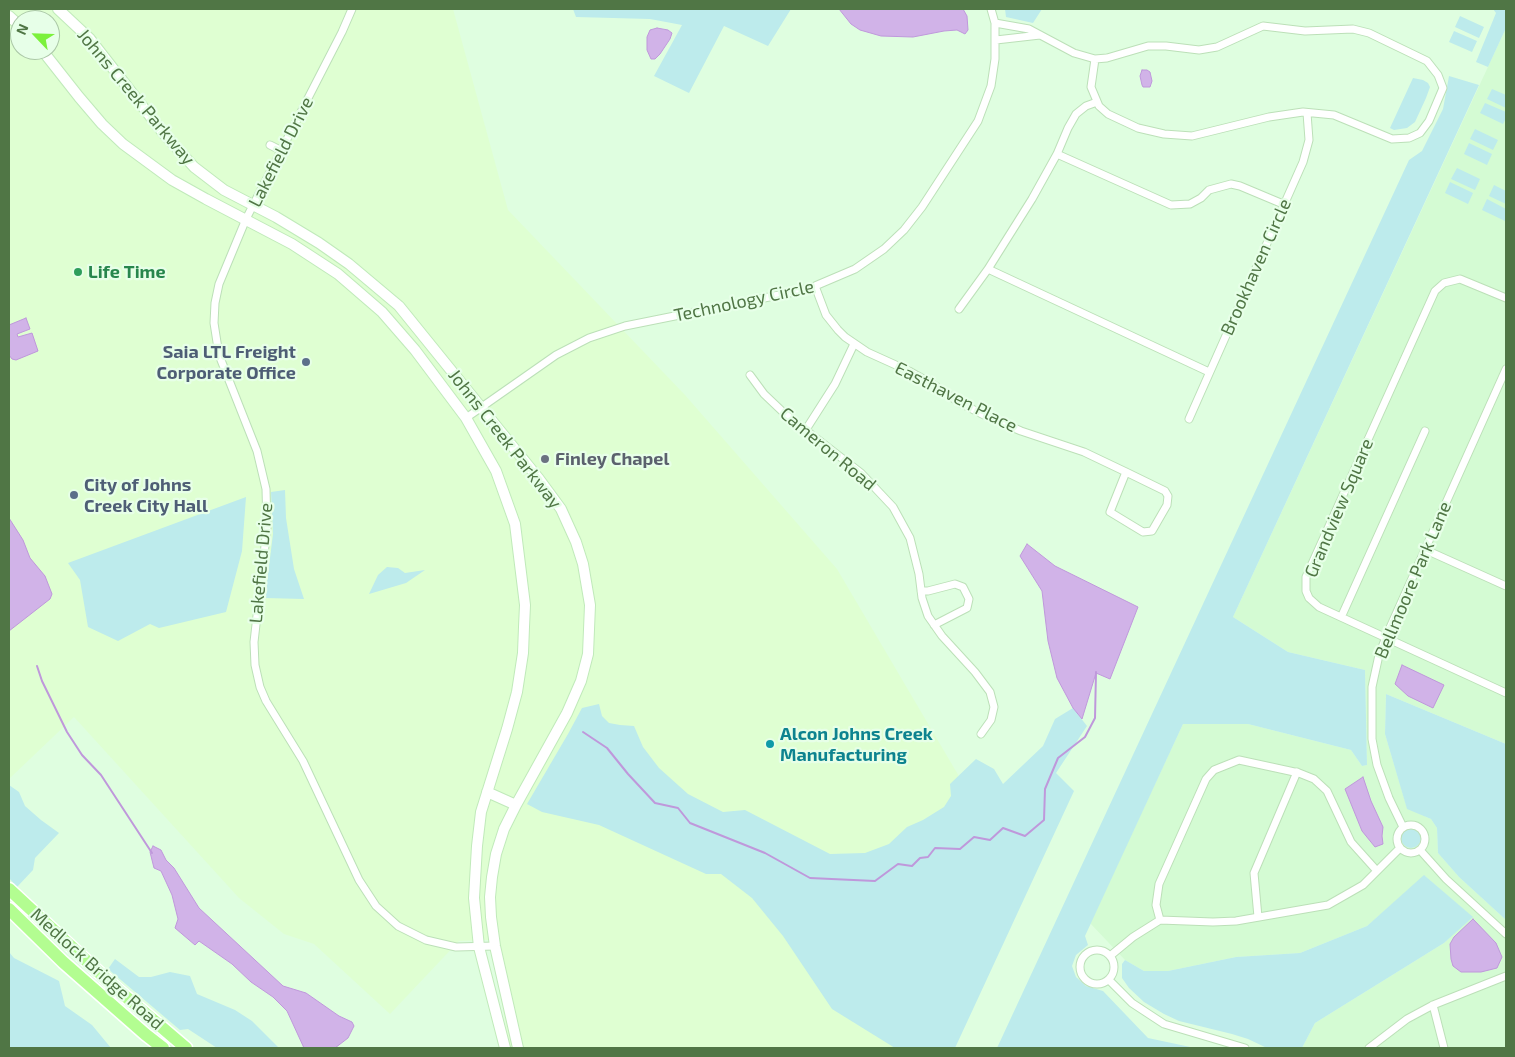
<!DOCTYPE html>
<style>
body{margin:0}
#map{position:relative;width:1515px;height:1057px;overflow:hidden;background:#dffee0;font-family:"Exo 2",sans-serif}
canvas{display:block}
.frame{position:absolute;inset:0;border:10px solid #507645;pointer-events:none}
.north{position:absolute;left:10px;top:10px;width:50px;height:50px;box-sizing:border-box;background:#e7ffe8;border:1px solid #abc8a7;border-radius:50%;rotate:294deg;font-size:14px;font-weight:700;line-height:20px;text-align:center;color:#507645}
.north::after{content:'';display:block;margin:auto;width:18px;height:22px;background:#7bf13b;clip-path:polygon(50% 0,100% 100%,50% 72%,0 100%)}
</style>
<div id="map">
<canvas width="1515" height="1057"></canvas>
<div class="frame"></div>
<div class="north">N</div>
</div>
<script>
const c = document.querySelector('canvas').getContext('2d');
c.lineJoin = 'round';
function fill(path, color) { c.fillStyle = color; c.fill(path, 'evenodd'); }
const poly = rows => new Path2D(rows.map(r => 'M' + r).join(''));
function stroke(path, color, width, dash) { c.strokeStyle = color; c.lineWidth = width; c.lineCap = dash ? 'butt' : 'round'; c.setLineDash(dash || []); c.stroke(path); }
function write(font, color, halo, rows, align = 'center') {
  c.font = font + ' "Exo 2",sans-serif'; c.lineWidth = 4.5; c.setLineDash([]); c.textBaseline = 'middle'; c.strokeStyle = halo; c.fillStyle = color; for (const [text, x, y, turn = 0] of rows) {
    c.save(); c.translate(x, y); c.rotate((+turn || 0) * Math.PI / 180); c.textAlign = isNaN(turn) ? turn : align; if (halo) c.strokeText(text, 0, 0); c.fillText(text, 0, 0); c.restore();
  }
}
fill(poly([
 [1506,28,1506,744,1386,694,1385,734,1407,808,1431,819,1437,828,1438,853,1459,877,1506,920,1506,1048,1302,1048,1315,1023,1444,943,1472,917,1425,876,1367,926,1300,953,1236,957,1168,971,1144,971,1125,960,1090,923,1183,724,1248,724,1351,750,1362,766,1367,765,1365,670,1288,652,1233,617]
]), '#d4fbd3');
fill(poly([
 [9,9,453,9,508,210,685,395,837,569,960,778,911,1048,510,1048,490,940,459,941,390,1014,314,944,284,934,239,898,74,717,9,779],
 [20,20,50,20,50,50,20,50]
]), '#dfffd2');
fill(poly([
 [573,9,791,9,768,46,724,26,689,93,654,76,682,25,650,19,576,17],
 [1005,9,1042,9,1033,23,1006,17],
 [1493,9,1506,9,1506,28,1488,67,1476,62,1496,13],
 [1460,16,1484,27,1479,38,1455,27],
 [1454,31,1477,41,1472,52,1449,42],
 [1449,76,1479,85,1233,617,1288,652,1365,670,1367,765,1362,766,1351,750,1248,724,1183,724,1085,936,1088,945,1076,955,1072,966,1076,977,1086,986,1103,991,1148,1038,1195,1048,997,1048,1409,160,1422,151,1443,109],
 [1413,78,1423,80,1428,83,1430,87,1426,98,1415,122,1407,128,1394,130,1390,128],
 [1492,89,1506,95,1506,108,1487,99],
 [1485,103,1506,112,1506,118,1503,124,1480,113],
 [1475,129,1498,140,1493,150,1470,139],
 [1469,143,1492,154,1487,165,1464,154],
 [1457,168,1480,179,1475,190,1451,179],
 [1450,182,1473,193,1468,204,1445,193],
 [1494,185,1506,191,1506,204,1489,196],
 [1487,199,1506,209,1505,221,1482,210],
 [285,490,286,518,294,569,304,599,265,598,273,534,271,492],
 [246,497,242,551,226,612,159,628,150,624,118,641,88,627,80,580,68,563],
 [387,567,398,568,405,573,425,570,406,583,369,594,378,575],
 [1386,694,1506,744,1506,920,1459,877,1438,853,1437,828,1431,819,1407,809,1385,734],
 [599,704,602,716,609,723,620,725,634,726,643,747,659,768,688,794,723,812,745,810,830,854,865,853,889,844,907,827,923,820,944,807,951,796,950,784,976,759,994,769,1003,784,1043,746,1055,719,1073,708,1087,726,1056,773,1074,791,955,1048,895,1048,832,1009,783,936,752,898,721,874,706,874,599,825,542,812,527,804,568,734,582,708],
 [9,785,19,792,25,806,41,820,59,833,35,858,33,870,17,887,9,878],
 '1401 838a10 10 0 1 1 20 0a10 10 0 1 1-20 0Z',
 [1424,875,1473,917,1444,943,1315,1023,1302,1048,1267,1048,1248,1039,1232,1034,1179,1021,1164,1014,1144,1002,1129,988,1122,978,1122,964,1125,960,1144,971,1168,971,1236,957,1300,953,1367,926],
 [9,952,14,958,59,981,65,1006,92,1025,111,1048,9,1048],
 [115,959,139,977,151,977,170,972,190,976,197,994,235,1010,252,1021,279,1048,217,1048,188,1029,180,1030,108,969]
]), '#bdebec');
const water = poly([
 [839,9,963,9,967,16,968,30,965,34,957,30,944,31,913,37,881,36,860,30,851,24,839,9],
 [657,28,668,30,672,33,670,39,660,54,655,59,651,59,647,50,647,37,650,30,657,28],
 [1142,70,1147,70,1150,72,1152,81,1150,87,1143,87,1142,85,1140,76,1142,70],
 [26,318,30,329,17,334,18,337,32,333,38,351,16,360,12,359,9,355,9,325,26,318],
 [9,518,23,540,30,558,45,576,52,594,50,599,9,631,9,518],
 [1027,544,1055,566,1138,607,1110,679,1096,673,1082,719,1073,708,1057,678,1048,641,1042,591,1020,556,1027,544],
 [1402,665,1444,685,1433,708,1408,696,1395,684,1402,665],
 [1363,777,1371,801,1383,827,1382,836,1383,844,1375,847,1362,831,1345,789,1363,777],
 [153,846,161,850,166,860,174,868,199,908,283,986,306,993,339,1016,352,1022,354,1026,348,1038,335,1048,304,1048,287,1011,273,997,251,982,232,964,199,941,195,945,175,928,178,919,172,895,161,871,154,868,150,852,153,846],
 [1473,919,1496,943,1502,957,1497,968,1481,972,1461,972,1453,966,1451,959,1450,944,1454,937,1473,919]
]);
fill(water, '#d1b3e8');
stroke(water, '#bf98db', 1);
stroke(poly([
 [37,666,42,681,67,732,82,755,101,775,152,853],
 [583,732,607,748,628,774,655,803,678,808,690,823,765,853,810,878,875,881,898,864,912,866,920,858,928,857,935,848,960,849,974,837,990,840,1003,828,1025,836,1044,820,1045,789,1058,758,1085,737,1095,718,1096,672]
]), '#bf98db', 2);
const street = poly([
 [352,9,342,32,246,219,219,284,215,303,214,323,219,355,257,451,266,489,267,528,254,642,255,665,260,687,266,701,303,761,359,880,376,906,398,926,426,940,456,947,495,946],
 [995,23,1029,29,1074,53,1095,59,1107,58,1148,46,1166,46,1199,50,1217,47,1263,26,1305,31,1353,29,1369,33,1427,61,1438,75,1443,88,1429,121,1420,133,1409,138,1392,139,1334,115,1303,112,1269,117,1192,136,1164,134,1138,128,1108,114,1099,106,1091,87,1095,59],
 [996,40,1040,35],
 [270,145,282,151],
 [1057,154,1171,205,1190,204,1201,198,1209,190,1231,184,1240,186,1283,204],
 [988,269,1209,372],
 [815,286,826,315,838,330,845,337,867,352,909,371,934,385,960,403,988,417,1021,431,1084,452,1126,472,1165,491,1168,496,1167,505,1152,531,1143,532,1110,512,1126,472],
 [1506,298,1460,279,1444,283,1435,291,1306,577,1306,591,1309,598,1319,607,1506,693],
 [959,309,988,269,1032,199,1057,154,1068,128,1076,114,1086,106,1097,102],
 [750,375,764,394,785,414,861,473,893,507,910,538,919,574,922,598,928,616,942,636,975,672,990,692,994,707,991,720,981,734],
 [466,418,556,355,589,338,625,326,794,292,815,286,855,269,884,249,904,230,922,207,978,121,991,86,995,59,995,23,991,9],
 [1189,419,1303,162,1309,140,1307,113],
 [805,431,835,384,854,344],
 [1426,550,1506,586],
 [921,591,928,591,955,584,963,587,969,599,967,608,934,625],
 [1343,613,1425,431],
 '1397 839a14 14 0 1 1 28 0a14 14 0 1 1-28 0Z',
 [1403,827,1389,798,1377,765,1372,739,1372,687,1379,655,1388,632,1506,369],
 [1420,850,1446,879,1506,934],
 [1258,917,1254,873,1297,772],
 [1160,920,1156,905,1159,884,1206,779,1214,770,1239,760,1299,773,1314,779,1327,791,1351,842,1377,871],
 [1160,920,1213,922,1236,921,1328,905,1363,885,1400,848],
 '1080 967a17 17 0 1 1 34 0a17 17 0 1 1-34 0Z',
 [1110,956,1133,937,1160,920],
 [1109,980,1132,1003,1164,1024,1245,1048],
 [1433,1005,1444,1048],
 [1369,1048,1407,1019,1433,1005,1506,976]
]);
const secondary = poly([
 [58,9,90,39,164,134,194,167,224,190,276,217,319,243,349,264,399,306,539,479,561,509,576,542,583,564,590,605,588,654,581,681,567,713,516,805,504,829,496,854,492,877,490,897,491,917,495,946,518,1048],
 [9,16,20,26],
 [42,50,79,97,102,124,123,144,172,180,206,199,292,244,338,274,382,312,415,350,466,418,496,471,515,524,525,605,524,627,523,653,517,692,507,729,481,812,477,846,474,898,479,947,505,1048],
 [487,792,516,805]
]);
const highway = poly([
 [9,889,118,990,186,1048],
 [9,909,63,962,145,1034,163,1048]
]);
stroke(street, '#bce0b8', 9);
stroke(secondary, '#c0eaba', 12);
stroke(highway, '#fff', 15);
stroke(street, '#fff', 7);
stroke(secondary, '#fff', 10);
stroke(highway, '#b3fd91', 12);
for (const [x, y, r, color] of [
 [78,272,5,"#2e9e5b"],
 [306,362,5,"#5c6f8a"],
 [545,459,5,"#6b7280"],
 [74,495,5,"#5c6f8a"],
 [770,744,5,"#0f9aa8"]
]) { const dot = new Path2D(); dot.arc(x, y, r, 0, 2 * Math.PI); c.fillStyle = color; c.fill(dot); stroke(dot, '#e7ffe8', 2); }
write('18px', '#507645', '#e7ffe8', [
 ["Johns Creek Parkway",136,97,50],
 ["Lakefield Drive",281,152,-63],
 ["Brookhaven Circle",1256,267,-66],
 ["Technology Circle",744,301,-12],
 ["Easthaven Place",956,397,27],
 ["Johns Creek Parkway",505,439,52],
 ["Cameron Road",828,449,40],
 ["Grandview Square",1339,508,-67],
 ["Lakefield Drive",261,563,-85],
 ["Bellmoore Park Lane",1413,580,-67],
 ["Medlock Bridge Road",97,969,42]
]);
write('bold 18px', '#27864d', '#e7ffe8', [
 ["Life Time",88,272]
], 'left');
write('bold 18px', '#4e5e75', '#e7ffe8', [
 ["Saia LTL Freight",296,352],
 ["Corporate Office",296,373],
 ["City of Johns",84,485,"left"],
 ["Creek City Hall",84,506,"left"]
], 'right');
write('bold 18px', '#5b616d', '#e7ffe8', [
 ["Finley Chapel",555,459]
], 'left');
write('bold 18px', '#0d838f', '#e7ffe8', [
 ["Alcon Johns Creek",780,734],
 ["Manufacturing",780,755]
], 'left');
</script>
